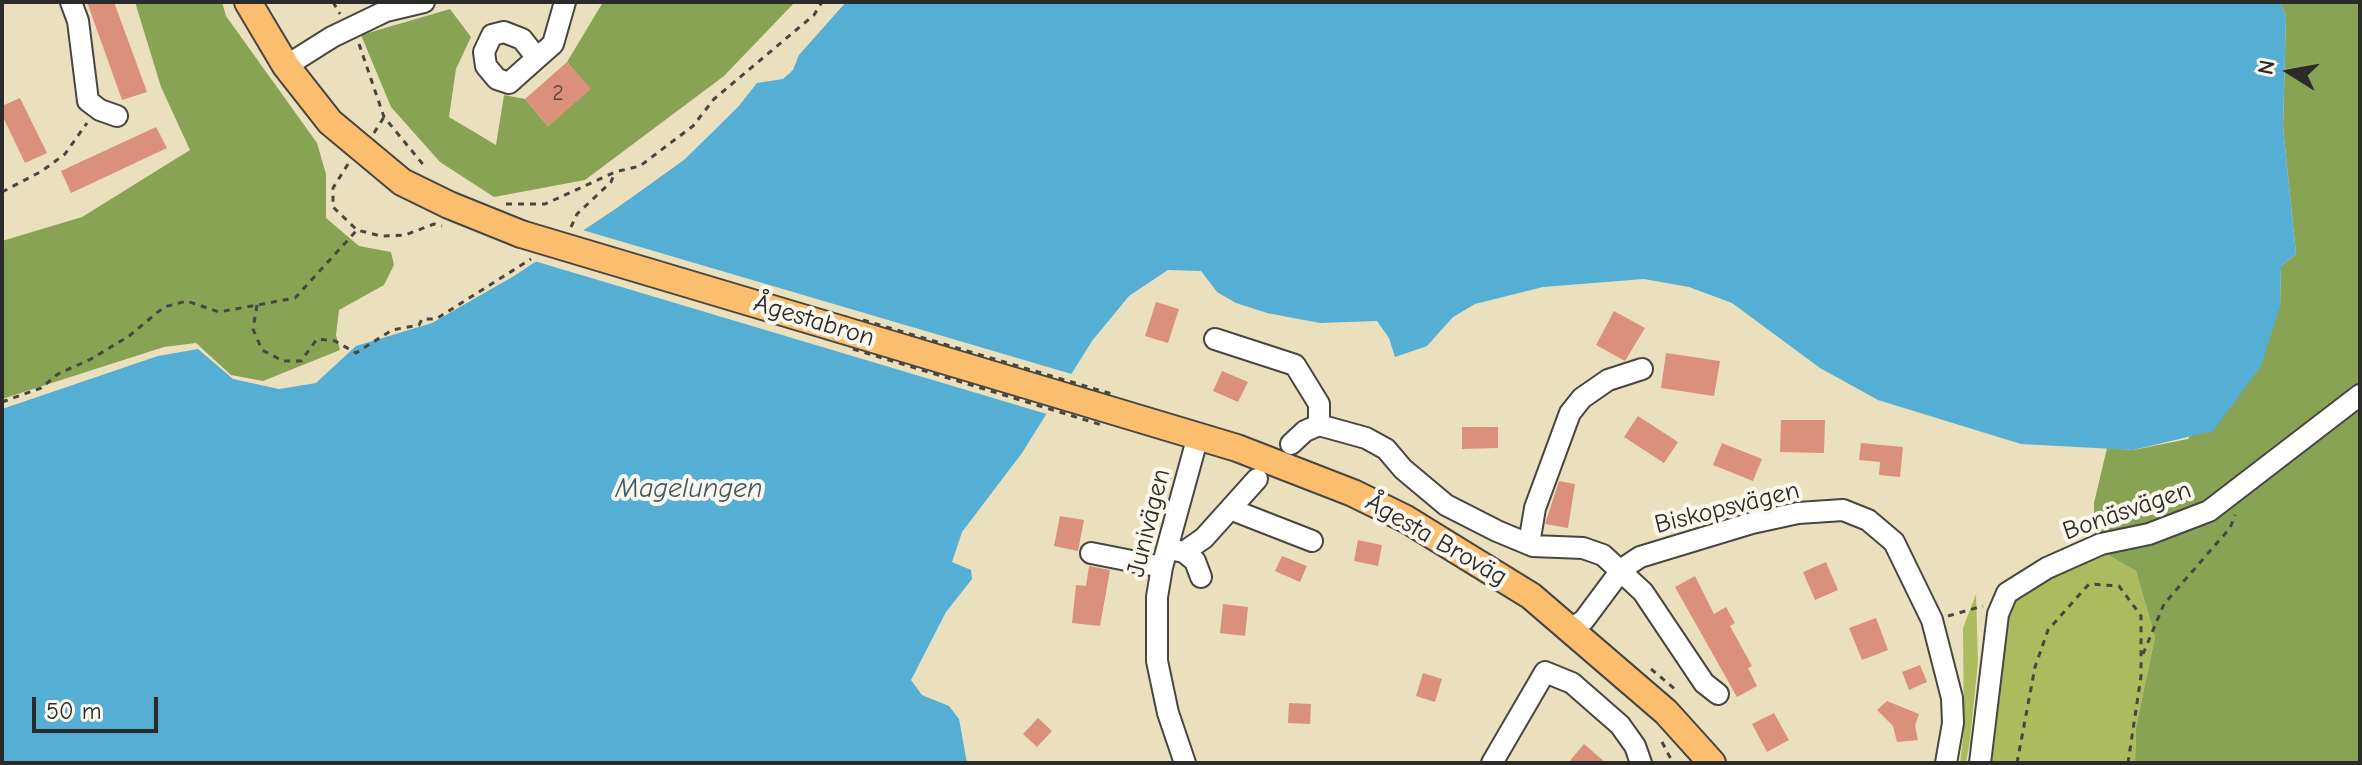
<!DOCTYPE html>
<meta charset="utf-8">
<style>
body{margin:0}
#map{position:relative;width:2362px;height:765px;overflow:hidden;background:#ebe0be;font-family:"Comic Neue",sans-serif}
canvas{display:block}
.frame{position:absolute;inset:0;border:4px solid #2b2b2b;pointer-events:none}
.north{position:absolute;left:2250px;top:32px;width:80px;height:80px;-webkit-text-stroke:6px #fbf7ec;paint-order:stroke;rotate:281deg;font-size:22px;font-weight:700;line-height:32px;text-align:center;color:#2b2b2b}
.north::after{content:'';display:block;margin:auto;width:28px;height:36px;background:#2b2b2b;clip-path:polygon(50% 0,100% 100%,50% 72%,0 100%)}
.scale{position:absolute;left:32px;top:697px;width:126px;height:36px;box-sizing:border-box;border:4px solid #2b2b2b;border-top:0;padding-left:10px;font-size:24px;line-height:28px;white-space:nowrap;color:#2b2b2b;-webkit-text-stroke:6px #fbf7ec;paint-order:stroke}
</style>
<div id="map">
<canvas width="2362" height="765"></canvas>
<div class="frame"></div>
<div class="north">N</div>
<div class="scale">50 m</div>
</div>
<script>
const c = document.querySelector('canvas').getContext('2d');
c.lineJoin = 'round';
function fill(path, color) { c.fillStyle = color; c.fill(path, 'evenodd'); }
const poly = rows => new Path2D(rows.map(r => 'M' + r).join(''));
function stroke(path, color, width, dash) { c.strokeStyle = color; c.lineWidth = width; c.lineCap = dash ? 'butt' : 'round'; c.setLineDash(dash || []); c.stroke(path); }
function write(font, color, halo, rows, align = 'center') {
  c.font = font + ' "Comic Neue",sans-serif'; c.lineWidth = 8; c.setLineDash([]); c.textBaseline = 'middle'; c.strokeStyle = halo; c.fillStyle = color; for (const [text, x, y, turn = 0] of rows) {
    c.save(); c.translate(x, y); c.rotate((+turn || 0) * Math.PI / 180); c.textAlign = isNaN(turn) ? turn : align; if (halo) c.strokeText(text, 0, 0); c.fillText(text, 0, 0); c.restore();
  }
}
fill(poly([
 [2094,547,2136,571,2155,637,2136,727,2135,763,1980,763,2007,593],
 [1976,594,1978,662,1970,740,1966,763,1960,763,1964,729,1963,628]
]), '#acbb5e');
fill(poly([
 [135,2,222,2,226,16,317,143,326,174,326,218,359,246,391,252,394,265,384,285,339,310,336,335,340,350,263,381,231,375,196,343,164,347,2,399,2,241,82,217,190,150,161,87],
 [603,2,795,2,724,76,585,180,494,197,440,162,391,107,361,35,450,9,471,37,456,69,449,117,496,145,504,95,525,99,548,126,590,89,567,62],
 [2280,2,2360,2,2360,763,2135,763,2136,727,2155,637,2136,571,2094,547,2094,503,2107,448,2133,450,2188,439,2280,306,2281,266,2296,254,2283,127,2286,16]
]), '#89a355');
fill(poly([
 [846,2,2280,2,2286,16,2283,127,2296,254,2281,266,2280,306,2261,366,2213,431,2133,450,2021,444,1878,400,1820,368,1732,303,1689,287,1644,279,1543,287,1475,304,1453,317,1427,346,1395,357,1389,338,1377,321,1320,323,1267,313,1236,303,1217,292,1201,271,1168,270,1129,296,1092,341,1022,453,962,532,952,562,971,570,972,579,946,612,911,680,922,695,949,706,959,719,967,763,2,763,2,409,158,356,198,349,233,379,279,389,316,383,356,346,432,323,514,276,614,210,684,160,738,107,757,83,783,79,793,70,799,55]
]), '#55aed3');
fill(poly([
 [579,229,1075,375,1050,415,531,260]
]), '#ebe0be');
fill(poly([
 [87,2,114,2,147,92,122,100],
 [567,62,591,89,548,126,525,99],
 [20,98,47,153,25,163,2,115,2,106],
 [156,127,167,148,71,193,61,171],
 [1156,302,1179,309,1168,343,1145,336],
 [1614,311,1645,328,1625,361,1596,345],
 [1666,353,1720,361,1714,396,1661,388],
 [1222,371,1248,382,1238,402,1213,391],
 [1638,416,1678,442,1664,463,1624,437],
 [1781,420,1825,420,1824,453,1780,452],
 [1462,427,1498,427,1498,448,1462,449],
 [1722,443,1762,459,1753,481,1713,465],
 [1861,443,1903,447,1900,477,1879,475,1880,462,1859,460],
 [1559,481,1575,484,1568,528,1545,524],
 [1060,516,1084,520,1078,551,1054,546],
 [1358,540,1382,545,1378,566,1354,561],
 [1282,556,1307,566,1300,582,1275,571],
 [1826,562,1838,590,1815,600,1803,572],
 [1089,566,1110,570,1100,626,1072,623,1076,585,1086,586],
 [1695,576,1714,614,1726,607,1735,623,1730,626,1752,666,1748,668,1757,686,1737,697,1675,587],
 [1223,604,1248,607,1245,636,1220,633],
 [1876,618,1888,650,1862,660,1849,628],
 [1920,665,1927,682,1909,690,1902,672],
 [1423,673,1442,679,1435,702,1416,696],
 [1887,701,1919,714,1915,726,1918,740,1897,742,1893,726,1877,710],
 [1289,703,1311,704,1310,724,1288,723],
 [1774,713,1789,740,1767,752,1752,724],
 [1038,718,1052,731,1037,747,1023,734],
 [1584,744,1606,763,1568,763]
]), '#db907c');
const minor = poly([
 [71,2,78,21,88,101,100,110,117,116],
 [537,58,522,39,504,32,492,35,484,52,486,66,497,79,509,83,537,58,553,44,565,2],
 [286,66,332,37,386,11,424,2],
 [1215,339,1295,365,1319,404,1319,425],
 [1291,444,1305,431,1319,425,1366,438,1386,449,1403,469,1446,505,1497,531,1533,546,1583,548,1603,555,1643,592,1704,683,1718,694],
 [1230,509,1312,541],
 [1529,544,1535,508,1570,413,1582,398,1608,380,1642,369],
 [1169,549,1184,552,1204,538,1257,479],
 [1184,552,1195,561,1201,577],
 [1091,553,1162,567],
 [1571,629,1584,620,1622,569,1640,557,1752,523,1798,513,1843,510,1868,520,1894,542,1932,620,1952,698,1953,723,1946,763],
 [1185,763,1168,713,1157,661,1157,597,1162,567,1198,436],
 [1492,763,1545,672,1572,683,1620,725,1635,746,1641,763],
 [1980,763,1998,614,2007,593,2047,568,2101,544,2149,534,2209,511,2360,395]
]);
const major = poly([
 [248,2,286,66,330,122,402,182,449,205,521,234],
 [843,330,1237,448,1353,493,1406,519,1531,596,1666,712,1712,763]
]);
stroke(minor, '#484641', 24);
stroke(major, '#484641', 30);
stroke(poly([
 [333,2,340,14],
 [359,44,384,117,426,168],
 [374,133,384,117],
 [348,164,333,188,333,207,357,230,381,236,405,235,434,224,442,226],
 [2,192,42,171,65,154,87,123],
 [506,204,545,204,615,172,640,166,693,126,714,99,814,15,822,2],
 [571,227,577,214,611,182,615,172],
 [257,305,253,329,262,350,283,361,301,361,317,339,335,341,356,353,392,330,419,325,422,319,436,319,531,259],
 [2,402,41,388,58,374,91,359,129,336,164,307,187,301,219,312,295,298,357,230],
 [1948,616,1983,606],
 [2143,654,2164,604,2230,528,2235,515],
 [1651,669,1676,690],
 [1662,742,1673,763],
 [2017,763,2035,667,2048,630,2089,584,2119,586,2141,616,2141,676,2128,763]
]), '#484641', 3, [6, 6]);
stroke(minor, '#fff', 20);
stroke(major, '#fbbe6e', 26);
const majorBridge = poly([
 [521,234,843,330]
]);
stroke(majorBridge, '#484641', 30, []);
stroke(poly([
 [863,320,1112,394],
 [853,349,1102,425]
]), '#484641', 3, [6, 6]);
stroke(majorBridge, '#fbbe6e', 26);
write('22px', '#57443f', null, [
 ["2",558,94]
]);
write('26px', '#2b2b2b', '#fbf7ec', [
 ["Ågestabron",814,321,17],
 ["Biskopsvägen",1727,508,-14],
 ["Bonäsvägen",2127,511,-19],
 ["Junivägen",1149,523,-76],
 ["Ågesta Broväg",1436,540,30]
]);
write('italic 28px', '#3a5966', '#fbf7ec', [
 ["Magelungen",689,489]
]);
</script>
